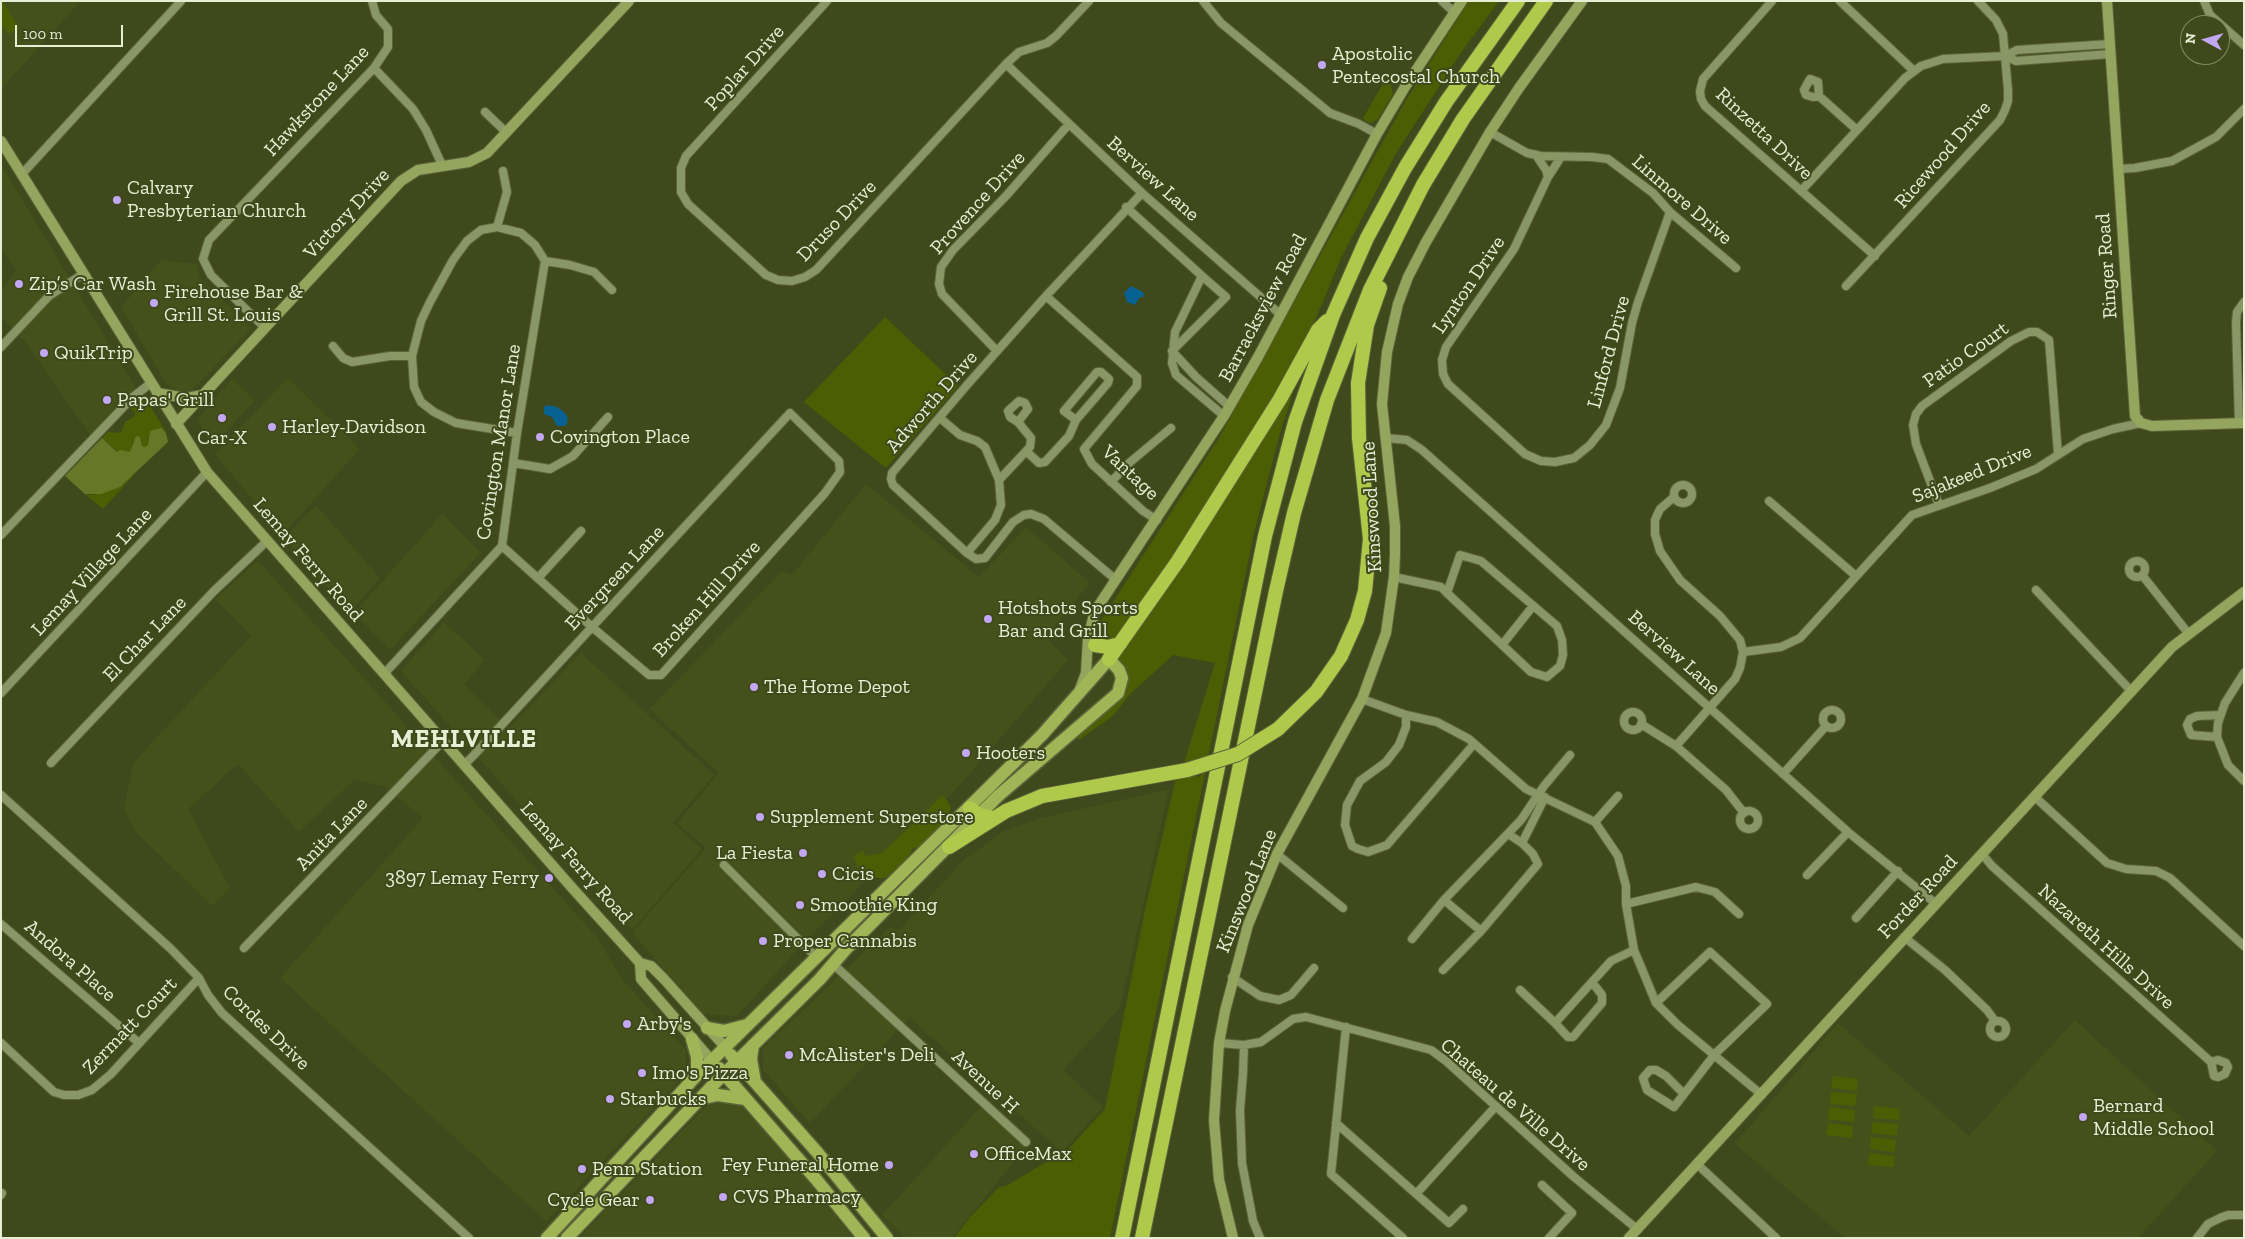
<!DOCTYPE html>
<meta charset="utf-8">
<style>
body{margin:0}
#map{position:relative;width:2245px;height:1239px;overflow:hidden;background:#3f491b;font-family:"Zilla Slab",serif}
canvas{display:block}
.frame{position:absolute;inset:0;border:2px solid #e7eed4;pointer-events:none}
.north{position:absolute;left:2180px;top:15px;width:50px;height:50px;box-sizing:border-box;background:#3f491b;border:1px solid #828b65;border-radius:50%;rotate:276deg;font-size:14px;font-weight:700;line-height:20px;text-align:center;color:#e7eed4}
.north::after{content:'';display:block;margin:auto;width:18px;height:22px;background:#c2a7f2;clip-path:polygon(50% 0,100% 100%,50% 72%,0 100%)}
.scale{position:absolute;left:15px;top:25px;width:108px;height:22px;box-sizing:border-box;border:2px solid #e7eed4;border-top:0;padding-left:6px;font-size:15px;line-height:18px;white-space:nowrap;color:#e7eed4;-webkit-text-stroke:4px #3f491b;paint-order:stroke}
</style>
<div id="map">
<canvas width="2245" height="1239"></canvas>
<div class="frame"></div>
<div class="north">N</div>
<div class="scale">100 m</div>
</div>
<script>
const c = document.querySelector('canvas').getContext('2d');
c.lineJoin = 'round';
function fill(path, color) { c.fillStyle = color; c.fill(path, 'evenodd'); }
const poly = rows => new Path2D(rows.map(r => 'M' + r).join(''));
function stroke(path, color, width, dash) { c.strokeStyle = color; c.lineWidth = width; c.lineCap = dash ? 'butt' : 'round'; c.setLineDash(dash || []); c.stroke(path); }
function write(font, color, halo, rows, align = 'center') {
  c.font = font + ' "Zilla Slab",serif'; c.lineWidth = 4; c.setLineDash([]); c.textBaseline = 'middle'; c.strokeStyle = halo; c.fillStyle = color; for (const [text, x, y, turn = 0] of rows) {
    c.save(); c.translate(x, y); c.rotate((+turn || 0) * Math.PI / 180); c.textAlign = isNaN(turn) ? turn : align; if (halo) c.strokeText(text, 0, 0); c.fillText(text, 0, 0); c.restore();
  }
}
fill(poly([
 [1,1,81,1,1,89],
 [1,165,136,388,90,435,27,344,1,316,1,292,16,270,1,248],
 [161,260,196,264,201,280,252,328,191,391,177,391,166,383,121,307],
 [288,378,360,449,282,535,215,454],
 [232,379,255,400,212,447,197,419],
 [866,484,979,577,1026,527,1090,583,1046,637,1068,660,959,786,796,951,737,1016,703,1014,632,933,706,848,677,823,719,773,650,709,782,571,792,575],
 [316,505,380,578,350,612,284,538],
 [442,514,481,552,390,650,354,613],
 [258,561,597,937,622,979,686,1050,686,1074,546,1221,280,978,423,818,384,786,354,780,299,832,238,764,188,809,230,888,212,906,134,830,124,808,133,763,251,636,215,599],
 [444,622,485,660,464,685,509,728,581,653,714,775,673,823,702,849,632,930,401,671],
 [1169,789,1120,1008,1063,1070,1103,1107,1062,1152,910,1018,810,1123,763,1070,763,1048,889,928,900,929,964,860,1004,831,1042,818],
 [2075,1020,2217,1151,2138,1238,1845,1238,1735,1144,1838,1023,1969,1136],
 [719,1099,736,1103,744,1108,796,1167,853,1238,579,1238,710,1102],
 [988,1099,1032,1140,952,1238,906,1238,882,1215]
]), '#45511a');
fill(poly([
 [2,1,19,28,9,34,1,23],
 [1469,1,1499,1,1460,54,1395,155,1341,258,1317,316,1284,380,1185,541,1114,640,1102,639,1098,631,1102,619,1219,438,1406,100],
 [1384,82,1391,85,1393,94,1378,119,1371,123,1366,122,1363,118],
 [885,317,958,386,886,468,804,402],
 [1293,387,1294,389,1279,437,1254,533,1110,1238,954,1238,971,1216,999,1187,1006,1186,1058,1155,1061,1157,1105,1109,1146,905,1176,778,1188,775,1200,777,1203,761,1183,766,1215,663,1173,655,1130,694,1114,715,1079,740,1077,737,1121,698,1126,691,1128,681,1127,673,1116,657,1143,623,1200,536],
 [145,397,166,432,163,431,148,438,148,446,145,447,142,446,140,437,133,442,130,453,118,452,102,438,108,432,121,433,125,422,135,416,135,412,130,408,138,400,141,402],
 [130,476,133,476,103,509,85,494,92,495,105,492,124,484],
 [943,795,947,800,951,808,946,821,917,849,915,847,911,851,912,853,890,875,884,878,877,878,857,866,854,857,856,854,863,851,866,856,882,853],
 [1833,1076,1858,1079,1857,1091,1831,1088],
 [1831,1092,1857,1094,1855,1106,1830,1104],
 [1874,1106,1900,1109,1899,1120,1873,1118],
 [1829,1107,1855,1110,1854,1122,1828,1119],
 [1873,1122,1898,1124,1897,1136,1871,1133],
 [1828,1123,1853,1126,1852,1138,1826,1135],
 [1871,1137,1896,1140,1895,1152,1870,1149],
 [1869,1153,1895,1156,1894,1167,1868,1165]
]), '#4d5d03');
fill(poly([
 [161,428,166,433,168,442,120,487,101,494,85,494,65,476,102,438,117,452,120,450,130,452,136,436,140,437,142,446,145,447,148,445,150,431]
]), '#667727');
fill(poly([
 [1131,286,1143,292,1144,297,1140,297,1135,305,1127,302,1124,293],
 [548,405,557,407,564,412,568,418,566,426,557,426,552,417,544,414,544,407]
]), '#086291');
const street = poly([
 [827,1,686,156,681,168,681,192,688,204,766,275,778,280,792,281,805,277,816,270,1006,64,1019,52,1047,43,1056,36,1089,1],
 [1203,1,1221,23,1330,113,1359,124,1377,134],
 [1442,1,1454,12],
 [1772,1,1703,79,1700,91,1701,99,1705,106,1875,256],
 [1840,1,1913,70],
 [2204,1,2210,15,2244,45],
 [2005,56,2016,61,2111,54],
 [1006,64,1142,193,1281,315],
 [374,68,413,109,426,130,442,165],
 [1819,96,1818,82,1810,79,1804,90,1806,95,1813,97,1819,96,1857,130],
 [485,112,507,133],
 [1490,132,1527,153,1541,156,1592,157,1608,159,1653,193,1670,212,1736,268],
 [1536,155,1546,170,1548,177],
 [1561,157,1548,177,1514,249,1446,347,1442,360,1443,374,1448,384,1525,454,1541,461,1555,462,1574,458,1590,445,1606,425,1620,388,1632,323,1638,302,1670,212],
 [2118,169,2135,168,2172,161,2216,137,2244,109],
 [22,174,181,1],
 [1801,191,1905,78,1921,66,1943,59,2005,56,2017,50,2110,44],
 [1126,207,1202,276,1175,332,1172,363,1176,375,1224,416],
 [497,227,507,192,503,171],
 [545,261,570,265,594,272,612,290],
 [1846,286,2000,120,2005,110,2008,101,2008,90,2003,34,1996,20,1978,1],
 [1046,296,1137,377,1137,386,1084,449,1092,464,1143,511,1157,520],
 [265,328,211,275,203,259,209,240,374,68,388,47,388,29,376,15,372,1],
 [333,346,343,358,352,362,390,356,412,356],
 [1,347,49,296,83,274],
 [997,351,942,294,939,284,941,267,953,250,1006,196,1069,124],
 [1172,351,1226,297,1202,276],
 [1172,351,1196,377,1230,407],
 [940,418,960,435,977,441,985,447,999,480,1001,505,995,520,967,553],
 [2239,423,2236,323,2237,312,2244,302],
 [517,433,456,423,434,412,421,402,414,387,412,356,421,321,430,302,453,260,467,241,481,230,497,227,521,233,535,245,545,261],
 [1386,438,1407,440,1422,450,1848,832,1935,903],
 [1027,452,1039,463,1045,462,1069,436,1076,420,1064,411,1097,372,1101,372,1109,379,1108,383,1076,420],
 [513,463,550,469,573,456,608,417],
 [999,480,1030,447,1031,438,1018,422,1010,417,1008,411,1019,401,1025,403,1028,409,1018,422],
 [1111,482,1129,463,1171,428],
 '1674 494a9 9 0 1 1 18 0a9 9 0 1 1-18 0Z',
 [1674,497,1660,509,1655,520,1655,534,1660,551,1680,580,1720,616,1740,640,1743,652,1740,668,1735,679,1676,746],
 [1769,501,1856,576],
 [1939,505,1916,444,1913,425,1916,414,1922,406,2011,341,2029,332,2037,332,2049,340,2058,454],
 [1,535,133,397,151,383],
 '2129 569a8 8 0 1 1 16 0a8 8 0 1 1-16 0Z',
 [2142,575,2188,633],
 [1394,577,1441,587,1447,593,1531,672,1547,677,1560,666,1563,655,1562,640,1557,626,1481,561,1460,555,1447,593],
 [538,578,581,531],
 [1115,579,1044,519,1031,514,1024,515,1013,522,985,558,976,559,967,553,893,485,891,479,892,473,967,385,1046,296,1142,193],
 [2036,590,2132,692],
 [1502,645,1533,606],
 [1743,652,1781,647,1800,638,1912,515,1990,488,2036,469,2083,439,2113,429,2141,423],
 [2244,673,2225,703,2218,723,2217,737,2228,765,2244,781],
 [384,674,502,546,517,433,545,261],
 [1,693,207,472],
 [1362,699,1406,715,1437,722,1469,739,1526,789,1595,822,1618,856,1626,886,1626,904,1634,950,1656,1003,1678,1025,1762,1095],
 '1823 719a9 9 0 1 1 18 0a9 9 0 1 1-18 0Z',
 '1624 721a9 9 0 1 1 18 0a9 9 0 1 1-18 0Z',
 [1406,715,1406,727,1399,745,1386,762,1360,781,1347,805,1345,825,1352,846,1358,849,1368,852,1387,845,1474,744],
 [1641,724,1676,746,1726,790,1744,813],
 [2217,737,2191,735,2187,725,2190,719,2197,716,2220,715],
 [51,763,214,591,267,541],
 [464,765,473,756,592,627,790,413,839,461,840,472,825,493,661,675,649,675,592,627,502,546],
 [1783,774,1826,726],
 [1,795,171,949,199,978,208,995,222,1013,469,1238],
 [2035,797,2107,863,2126,869,2156,871,2170,878,2244,946],
 '1740 820a9 9 0 1 1 18 0a9 9 0 1 1-18 0Z',
 [1595,822,1618,796],
 [1522,843,1545,797],
 [1277,854,1343,908],
 [1982,854,1992,866,2211,1062,2214,1076,2218,1077,2225,1074,2228,1067,2226,1063,2218,1060,2211,1062],
 [724,865,816,957],
 [1807,875,1848,832],
 [1444,900,1481,931],
 [1626,904,1696,887,1715,892,1739,914],
 [1856,918,1898,871],
 [1,924,139,1043],
 [1904,937,1945,970,1987,1010,1995,1021],
 [1412,939,1444,900,1521,820,1544,786,1570,755],
 [244,948,443,741],
 [833,964,1026,1142],
 [1443,970,1481,931,1538,864,1533,854,1522,843,1508,834],
 [1232,977,1260,996,1279,1000,1291,995,1314,968],
 [1520,990,1555,1023,1611,961,1634,950],
 [1656,1003,1710,952,1767,1004,1715,1054,1674,1107,1647,1090,1643,1078,1650,1070,1656,1070,1666,1076,1684,1094],
 '1990 1029a8 8 0 1 1 16 0a8 8 0 1 1-16 0Z',
 [1555,1023,1568,1037,1573,1037,1602,1003,1602,995,1592,982],
 [1346,1027,1331,1174,1403,1238],
 [1,1043,54,1092,64,1095,78,1095,92,1090,111,1074,199,978],
 [1219,1043,1244,1045,1261,1042,1293,1019,1306,1017,1431,1050,1446,1061,1574,1177,1637,1229],
 [1244,1045,1243,1073,1240,1110,1242,1163,1253,1221,1260,1238],
 [1336,1123,1449,1223,1463,1209],
 [1697,1164,1776,1238],
 [1542,1185,1572,1213,1549,1238],
 [1416,1194,1496,1106],
 [1,1195,2,1193],
 [2197,1238,2208,1224,2220,1218,2228,1215,2244,1215]
]);
const secondary = poly([
 [2107,1,2135,416,2141,423,2152,426,2244,423],
 [1,141,207,472,574,890,640,963,651,966,664,979,725,1047],
 [157,393,186,398,203,395],
 [176,424,401,181,418,170,469,162,487,153,629,1],
 [1080,689,1086,673,1088,638,1095,611,1224,416,1258,357,1377,134,1405,87,1462,1],
 [640,963,641,979,712,1061],
 [1233,1238,1219,1180,1214,1120,1219,1043,1225,1011,1248,925,1277,854,1362,699,1386,633,1394,577,1395,554,1395,526,1382,404,1387,352,1398,304,1408,277,1426,242,1490,132,1519,88,1582,1],
 [1629,1238,2172,647,2244,592]
]);
const primary = poly([
 [707,1028,724,1031,747,1025],
 [692,1039,697,1057,697,1075],
 [753,1045,751,1059,755,1082],
 [731,1055,817,1152,887,1238],
 [719,1068,815,1178,864,1238],
 [699,1099,718,1095,745,1099],
 [547,1238,697,1075,1042,735,1109,659,1119,670,1122,678,1118,693,998,796,845,950,820,979,716,1082,567,1238]
]);
const highway = poly([
 [1095,645,1108,647,1120,644],
 [1109,659,1178,561,1280,399,1318,330,1327,321],
 [1278,729,1316,692,1341,656,1357,620,1365,591,1370,539,1359,438,1358,383,1367,325,1380,288],
 [970,808,979,815,993,818],
 [949,847,1006,811,1042,796,1187,770],
 [1122,1238,1265,536,1295,422,1333,315,1367,238,1405,168,1446,102,1518,1],
 [1142,1238,1276,591,1294,513,1327,400,1370,290,1423,185,1463,119,1546,1]
]);
stroke(street, '#5c643b', 10);
stroke(secondary, '#5c643b', 12);
stroke(primary, '#5c643b', 15);
stroke(highway, '#5c643b', 16);
stroke(street, '#899665', 8);
stroke(secondary, '#94a65d', 10);
stroke(primary, '#a0b555', 12);
stroke(highway, '#afca4b', 14);
const highwayBridge = poly([
 [1187,770,1238,754,1278,729]
]);
stroke(highwayBridge, '#5c643b', 16, []);
stroke(highwayBridge, '#afca4b', 14);
for (const [x, y, r, color] of [
 [1322,65,5,"#c2a7f2"],
 [117,200,5,"#c2a7f2"],
 [19,284,5,"#c2a7f2"],
 [154,303,5,"#c2a7f2"],
 [44,353,5,"#c2a7f2"],
 [107,400,5,"#c2a7f2"],
 [222,418,5,"#c2a7f2"],
 [272,427,5,"#c2a7f2"],
 [540,437,5,"#c2a7f2"],
 [988,619,5,"#c2a7f2"],
 [754,687,5,"#c2a7f2"],
 [966,753,5,"#c2a7f2"],
 [760,817,5,"#c2a7f2"],
 [803,853,5,"#c2a7f2"],
 [822,874,5,"#c2a7f2"],
 [549,878,5,"#c2a7f2"],
 [800,905,5,"#c2a7f2"],
 [763,941,5,"#c2a7f2"],
 [627,1024,5,"#c2a7f2"],
 [789,1055,5,"#c2a7f2"],
 [642,1073,5,"#c2a7f2"],
 [610,1099,5,"#c2a7f2"],
 [2083,1117,5,"#c2a7f2"],
 [974,1154,5,"#c2a7f2"],
 [889,1165,5,"#c2a7f2"],
 [582,1169,5,"#c2a7f2"],
 [723,1197,5,"#c2a7f2"],
 [650,1200,5,"#c2a7f2"]
]) { const dot = new Path2D(); dot.arc(x, y, r, 0, 2 * Math.PI); c.fillStyle = color; c.fill(dot); stroke(dot, '#3f491b', 2); }
write('20px', '#e7eed4', '#3f491b', [
 ["Apostolic",1332,54],
 ["Pentecostal Church",1332,77],
 ["Calvary",127,188],
 ["Presbyterian Church",127,211],
 ["Zip’s Car Wash",29,284],
 ["Firehouse Bar &",164,292],
 ["Grill St. Louis",164,315],
 ["QuikTrip",54,353],
 ["Papas' Grill",117,400],
 ["Harley-Davidson",282,427],
 ["Covington Place",550,437],
 ["Car-X",222,438,"center"],
 ["Hotshots Sports",998,608],
 ["Bar and Grill",998,631],
 ["The Home Depot",764,687],
 ["Hooters",976,753],
 ["Supplement Superstore",770,817],
 ["La Fiesta",793,853,"right"],
 ["Cicis",832,874],
 ["3897 Lemay Ferry",539,878,"right"],
 ["Smoothie King",810,905],
 ["Proper Cannabis",773,941],
 ["Arby's",637,1024],
 ["McAlister's Deli",799,1055],
 ["Imo's Pizza",652,1073],
 ["Starbucks",620,1099],
 ["Bernard",2093,1106],
 ["Middle School",2093,1129],
 ["OfficeMax",984,1154],
 ["Fey Funeral Home",879,1165,"right"],
 ["Penn Station",592,1169],
 ["CVS Pharmacy",733,1197],
 ["Cycle Gear",640,1200,"right"]
], 'left');
write('20px', '#e7eed4', '#3f491b', [
 ["Poplar Drive",745,68,-48],
 ["Hawkstone Lane",317,101,-47],
 ["Rinzetta Drive",1764,134,43],
 ["Ricewood Drive",1943,155,-49],
 ["Berview Lane",1153,179,42],
 ["Linmore Drive",1682,200,41],
 ["Provence Drive",978,203,-48],
 ["Victory Drive",347,214,-47],
 ["Druso Drive",837,221,-46],
 ["Ringer Road",2107,266,-94],
 ["Lynton Drive",1469,285,-56],
 ["Barracksview Road",1263,308,-62],
 ["Linford Drive",1609,352,-75],
 ["Patio Court",1966,355,-35],
 ["Adworth Drive",932,402,-49],
 ["Covington Manor Lane",499,442,-81],
 ["Vantage",1130,473,43],
 ["Sajakeed Drive",1972,474,-22],
 ["Kinswood Lane",1372,507,-93],
 ["Lemay Ferry Road",308,560,49],
 ["Lemay Village Lane",92,572,-47],
 ["Evergreen Lane",615,578,-47],
 ["Broken Hill Drive",707,599,-48],
 ["El Char Lane",145,639,-46],
 ["Berview Lane",1674,653,42],
 ["Anita Lane",332,834,-46],
 ["Lemay Ferry Road",576,863,48],
 ["Kinswood Lane",1247,891,-68],
 ["Forder Road",1918,897,-47],
 ["Nazareth Hills Drive",2106,947,42],
 ["Andora Place",70,961,41],
 ["Zermatt Court",130,1026,-46],
 ["Cordes Drive",266,1028,44],
 ["Avenue H",985,1082,43],
 ["Chateau de Ville Drive",1515,1105,41]
]);
c.letterSpacing = '1px';
write('bold 25px', '#e7eed4', '#3f491b', [
 ["MEHLVILLE",464,740]
]);
c.letterSpacing = '0px';
</script>
